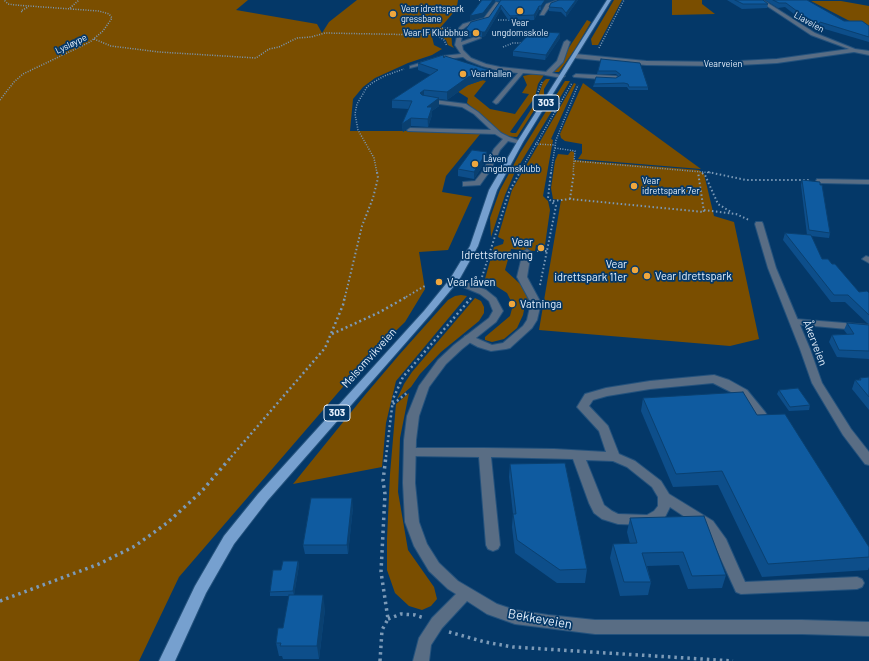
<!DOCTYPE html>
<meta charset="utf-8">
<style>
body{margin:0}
canvas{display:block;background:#043868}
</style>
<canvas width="869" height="661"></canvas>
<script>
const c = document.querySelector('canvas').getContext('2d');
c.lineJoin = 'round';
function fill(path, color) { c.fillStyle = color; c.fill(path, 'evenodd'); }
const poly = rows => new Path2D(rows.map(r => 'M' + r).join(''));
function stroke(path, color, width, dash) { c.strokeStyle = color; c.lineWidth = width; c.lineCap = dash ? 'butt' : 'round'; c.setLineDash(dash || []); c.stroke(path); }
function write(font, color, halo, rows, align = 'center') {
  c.font = font + ' Barlow,sans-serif'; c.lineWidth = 3.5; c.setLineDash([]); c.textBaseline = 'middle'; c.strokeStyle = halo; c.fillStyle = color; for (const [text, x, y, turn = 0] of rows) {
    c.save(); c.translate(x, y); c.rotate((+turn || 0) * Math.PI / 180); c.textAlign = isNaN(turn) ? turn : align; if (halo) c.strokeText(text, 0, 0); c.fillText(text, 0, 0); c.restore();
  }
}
fill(poly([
 [0,0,248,0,236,10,317,24,322,33,329,22,357,0,458,0,457,6,454,12,440,28,451,29,452,45,454,48,448,45,446,40,436,33,432,37,434,45,442,49,432,55,408,63,375,78,363,87,353,99,350,131,425,131,481,133,446,176,442,192,472,197,448,250,419,252,425,289,405,322,367,359,179,577,139,661,0,661],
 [614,0,622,0,598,45,592,45,591,39],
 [672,0,702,0,702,4,715,14,672,15],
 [811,1,841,1,869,6,869,31],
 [587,20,591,22,575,49,559,72,553,72],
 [533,74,544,75,538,84,535,97,510,132,512,133,516,133,537,100,543,82,546,79,550,79,544,89,544,95,517,137,504,136,467,103,468,98,444,83,463,87,482,80,486,81,474,96,490,109,515,114,529,94,522,93,527,85,523,76],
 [565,81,570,81,515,172,505,195,491,237,490,218,500,190,520,153],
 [574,83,576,84,551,139,553,140,543,196,548,201,550,210,545,245,536,245,535,251,511,249,505,270,532,295,525,305,523,315,517,328,504,339,492,342,485,340,485,337,510,316,513,305,507,293,485,279,494,247,503,244,504,240,498,237,512,190],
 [583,83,701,169,578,159,582,153,582,144,565,141,561,138,560,134],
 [571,151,574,152,574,160,699,170,704,174,714,216,734,222,759,339,730,346,539,330,561,200,553,199,551,188,555,161,558,154,568,155],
 [461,295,467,296,396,381,386,423,382,467,293,484,365,395,399,355,448,300,455,296],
 [475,298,481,301,484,307,484,313,479,321,441,352,420,374,411,387,397,399,404,384,412,372],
 [409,393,400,438,398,492,408,550,434,587,437,599,431,606,422,610,409,606,395,593,387,570,387,539,390,474,396,404]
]), '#7a4e00');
const service = poly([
 [558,0,564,0,550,6,544,15,540,15,546,4,558,0],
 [496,2,500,3,488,20,467,26,463,29,461,42,478,36,481,38,462,45,463,50,471,58,486,64,500,67,547,72,550,74,549,75,523,73,498,103,496,104,493,102,518,73,500,71,482,66,467,60,463,57,446,59,410,68,410,66,443,56,461,54,455,45,459,28,463,24,484,18,496,2],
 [576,74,616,76,619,78,616,80,574,77,573,76,576,74],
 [527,249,531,252,527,277,541,303,537,320,532,328,510,348,506,349,491,351,478,347,465,340,464,338,465,336,469,335,492,345,503,343,523,326,527,320,531,303,517,277,523,252,527,249],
 [795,319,869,325,869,331,792,324,790,322,795,319],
 [714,375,729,380,747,390,765,412,767,415,765,418,757,418,739,396,713,383,650,389,607,396,593,400,589,406,608,426,619,454,635,461,661,481,669,494,713,521,726,539,745,582,857,577,862,579,864,583,862,587,857,589,741,594,736,592,715,546,703,529,670,507,664,519,648,525,618,524,602,519,594,513,589,503,573,459,491,457,500,545,498,549,493,551,488,549,486,545,479,457,410,456,406,455,404,452,406,449,410,448,485,448,554,449,606,452,599,431,577,407,585,394,606,388,650,381,714,375],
 [586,460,613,461,627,467,652,487,658,497,658,506,654,511,647,515,618,514,612,511,604,505,586,460]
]);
const minor = poly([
 [758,0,763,0,815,33,855,49,869,51,869,55,854,52,777,63,720,66,646,65,575,58,572,56,575,54,646,61,720,62,777,59,849,49,811,35,758,0],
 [567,40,570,42,563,62,552,73,565,76,562,78,545,75,545,73,557,61,564,42,567,40],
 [427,99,466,104,478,112,501,133,509,137,523,142,520,144,508,141,500,150,490,171,480,185,463,186,463,182,475,181,483,171,494,149,503,139,495,134,408,131,407,130,410,128,491,130,474,114,462,107,425,102,424,101,427,99],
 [817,179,869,180,869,184,820,183,816,181,817,179],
 [756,222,762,222,763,224,776,268,810,349,822,383,851,429,869,452,869,465,865,464,843,435,812,383,800,349,768,268,755,224,756,222],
 [866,256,869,257,869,263,862,259,866,256],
 [454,277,486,290,496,298,503,311,496,322,462,349,446,364,429,387,419,416,416,440,415,483,419,522,427,544,439,563,458,581,497,604,515,610,548,615,595,620,802,620,869,622,869,636,802,634,595,634,515,624,487,614,467,601,442,628,431,645,429,661,413,661,419,638,432,618,456,594,448,589,429,571,414,546,405,522,403,483,404,440,407,416,419,386,438,360,454,345,489,318,493,311,489,301,480,294,451,282,449,280,454,277]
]);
const primary = poly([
 [607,0,611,0,523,142,497,190,478,246,459,280,430,315,268,500,234,544,206,593,175,661,159,661,195,586,224,536,258,494,424,311,450,279,470,246,489,190,517,142,607,0]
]);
stroke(service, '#24527d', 2);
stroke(minor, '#24527d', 2);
stroke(primary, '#24527d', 2);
stroke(poly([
 [479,0,485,1],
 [70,8,79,0],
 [22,12,21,11,28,7],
 [498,20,511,20],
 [433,33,444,40,447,46],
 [94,39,111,46,159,52,256,58,269,49,279,47,297,38,311,37,325,33,428,35,442,28,451,28],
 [503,47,513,43,524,43],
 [599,48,624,0],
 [538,92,542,82],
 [0,100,14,82,23,74,90,42,103,31,112,18,109,14,99,11,15,5,8,4,4,0],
 [535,144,555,145],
 [555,148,575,151,573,173],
 [575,161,714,173],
 [377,173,374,158,358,130,355,114,357,104,367,87,372,83,384,76,404,69],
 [519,173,572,83],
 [551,173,556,140,578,85]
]), '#7c9ab7', 1.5, [1, 1.5]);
stroke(poly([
 [708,172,746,180,810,180],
 [702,173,705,175,718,204,731,212],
 [570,199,574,172],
 [553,201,570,199,704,212,698,172],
 [704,210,736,214,749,220],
 [537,251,548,251],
 [482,277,509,192,520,172],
 [540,285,556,206,548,198,551,172],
 [345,297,362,226,373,198,378,178,377,172],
 [406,297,425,286]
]), '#7c9ab7', 2, [1.5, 2.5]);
stroke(poly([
 [332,334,380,312,408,296],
 [393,404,407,393],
 [231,457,325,348,343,305,345,296],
 [386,457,393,399,403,377,471,298]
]), '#7c9ab7', 2.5, [2, 3]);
stroke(poly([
 [0,601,99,564,135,546,167,523,201,492,232,456],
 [388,619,401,614,415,615,424,618],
 [449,632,485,642,513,647,733,661],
 [380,661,382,630,388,619,381,572,385,494,383,481,386,456]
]), '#7c9ab7', 3.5, [2.5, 4]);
fill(service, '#596d84');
fill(minor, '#596d84');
fill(primary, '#76a0cf');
fill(poly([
 [482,0,553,0,546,3,541,10,539,10,534,20,509,21,501,9,485,36,482,37,478,35,471,37,464,36,464,32,489,17,500,2,495,1,483,17,470,20,470,16],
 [578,0,566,17,561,12,549,11,549,7],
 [727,0,763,0,768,4,767,8,742,9],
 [765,0,807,0,844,21,869,26,869,42,818,27,817,28,808,25,785,7,778,8],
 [560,33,560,38,545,60,513,56,513,51],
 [444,58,489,70,489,78,468,85,447,100,439,99,439,106,432,111,432,115,428,127,411,126,403,132,402,124,409,109,392,108,392,100,431,75,418,70,418,63],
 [601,59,648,87,648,90,629,90,627,87,593,87,594,84,616,78,619,77,616,74,597,74],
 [487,152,487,159,474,179,458,176,458,169],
 [802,180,830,233,829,238,811,236,822,259,832,264,859,292,869,293,869,324,867,323,845,302,831,302,783,240,785,233,807,235,801,185],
 [847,323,869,325,869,359,837,357,829,342,832,335,847,334,844,330],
 [869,377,869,410,852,389,855,380,859,380,860,378],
 [779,390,810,405,809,410,789,411,777,394],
 [643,398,757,415,869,547,869,567,868,570,762,577,718,485,673,487,641,411],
 [510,464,587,569,585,583,557,583,515,553,512,527,513,514,509,477],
 [353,507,348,554,305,554,303,545],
 [630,518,726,575,722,588,688,589,679,565,647,566,651,582,648,595,620,596,610,558,613,544,630,544,627,532],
 [298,561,299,565,294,595,325,609,319,659,283,659,282,656,279,656,276,643,283,628,289,596,270,596,270,592,281,570]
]), '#0d4e8a');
fill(poly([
 [493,0,495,0,495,1,483,17,470,20,470,16],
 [545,0,553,0,546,3,541,10,541,6],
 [576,0,578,0,566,17,566,13],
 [501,5,501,9,485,36,482,37,482,32],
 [539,6,539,10,534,20,534,15],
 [478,30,478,35,471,37,471,32],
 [560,33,560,38,545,60,546,55],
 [489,70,489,78,468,85,447,100,447,92,468,77],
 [424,90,424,98,420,93],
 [439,98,439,106,432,111,432,115,428,127,427,107],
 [411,118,411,126,403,132,402,124],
 [487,152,487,159,474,179,474,172],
 [352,498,353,507,348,554,347,545],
 [298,561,299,565,294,596,293,591],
 [323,595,325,609,319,659,317,646]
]), '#0a4070');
const building = poly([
 [482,0,493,0,483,13,470,16,482,0],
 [501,0,545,0,541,6,539,6,534,15,510,16,501,5,485,32,482,32,478,30,471,32,464,32,471,22,489,17,501,0],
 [559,0,576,0,566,13,562,8,549,7,551,3,559,0],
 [735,0,763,0,768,4,743,4,735,0],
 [773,0,807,0,844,21,862,21,869,26,869,37,820,22,819,24,809,20,786,3,779,3,773,0],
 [532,31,560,33,546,55,513,51,532,31],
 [443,55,444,58,445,56,489,70,468,77,447,92,424,90,420,93,422,95,439,98,427,107,432,107,428,119,411,118,402,124,412,101,392,100,438,70,418,63,443,55],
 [601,59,640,63,648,87,629,87,628,84,624,83,594,84,596,77,616,78,621,75,616,71,598,71,601,59],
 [472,150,487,152,474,172,458,169,472,150],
 [802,180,820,182,820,185,822,185,830,233,809,230,802,180],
 [785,233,811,235,822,259,828,259,832,264,835,264,859,292,867,291,869,293,869,315,848,295,834,295,785,233],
 [847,323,869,325,869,351,839,350,832,335,854,334,847,323],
 [869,377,869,397,855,380,861,380,860,378,869,377],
 [798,388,810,405,790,407,779,390,798,388],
 [743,392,757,415,785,414,869,547,869,557,768,564,722,471,676,474,643,398,743,392],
 [565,463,587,569,560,570,517,540,513,514,516,514,510,464,565,463],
 [311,498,352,498,347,545,303,545,311,498],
 [704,516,726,575,692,576,683,552,642,553,651,582,624,582,613,544,637,543,630,518,704,516],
 [283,561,298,561,293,591,270,592,273,570,281,570,283,561],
 [289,595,323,595,317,646,280,646,281,643,276,643,278,628,283,628,289,595]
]);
fill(building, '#0f5ba0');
stroke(building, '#0a4070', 1);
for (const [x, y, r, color] of [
 [520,11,4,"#efa73e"],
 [393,14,4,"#efa73e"],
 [476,33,4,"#efa73e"],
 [463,74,4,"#efa73e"],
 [475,164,4,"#efa73e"],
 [634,186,4,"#efa73e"],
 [541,248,4,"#efa73e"],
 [635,270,4,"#efa73e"],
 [647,276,4,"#efa73e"],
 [439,282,4,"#efa73e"],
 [512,304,4,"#efa73e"]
]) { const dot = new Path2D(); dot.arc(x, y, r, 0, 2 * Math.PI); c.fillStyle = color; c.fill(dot); stroke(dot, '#043868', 1.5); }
write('9px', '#e6f0fc', '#043868', [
 ["Vear idrettspark",401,9],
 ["gressbane",401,19],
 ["Vear",520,23,"center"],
 ["ungdomsskole",520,33,"center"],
 ["Vear IF Klubbhus",468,33,"right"],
 ["Vearhallen",471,74],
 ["Låven",483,159],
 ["ungdomsklubb",483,169],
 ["Vear",642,181],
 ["idrettspark 7er",642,191]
], 'left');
write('9px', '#e6f0fc', '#043868', [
 ["Liaveien",809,22,29],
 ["Lysløype",71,44,-26],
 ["Vearveien",723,64]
]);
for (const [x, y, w] of [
 [546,103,26],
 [337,413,26]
]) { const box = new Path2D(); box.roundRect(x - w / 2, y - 8, w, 16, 3); c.fillStyle = '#043868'; c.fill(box); stroke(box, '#e6f0fc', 1); }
write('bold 10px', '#e6f0fc', null, [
 ["303",546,103],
 ["303",337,413]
]);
write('11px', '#e6f0fc', '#043868', [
 ["Vear",533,242,"right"],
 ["Idrettsforening",533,255,"right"],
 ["Vear",627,264,"right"],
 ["idrettspark 11er",627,277,"right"],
 ["Vear Idrettspark",655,276],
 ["Vear låven",447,282],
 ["Vatninga",520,304]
], 'left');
write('11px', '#e6f0fc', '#043868', [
 ["Åkerveien",815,343,69],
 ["Melsomvikveien",369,358,-48]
]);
write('13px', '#e6f0fc', '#043868', [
 ["Bekkeveien",540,619,10]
]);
</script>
